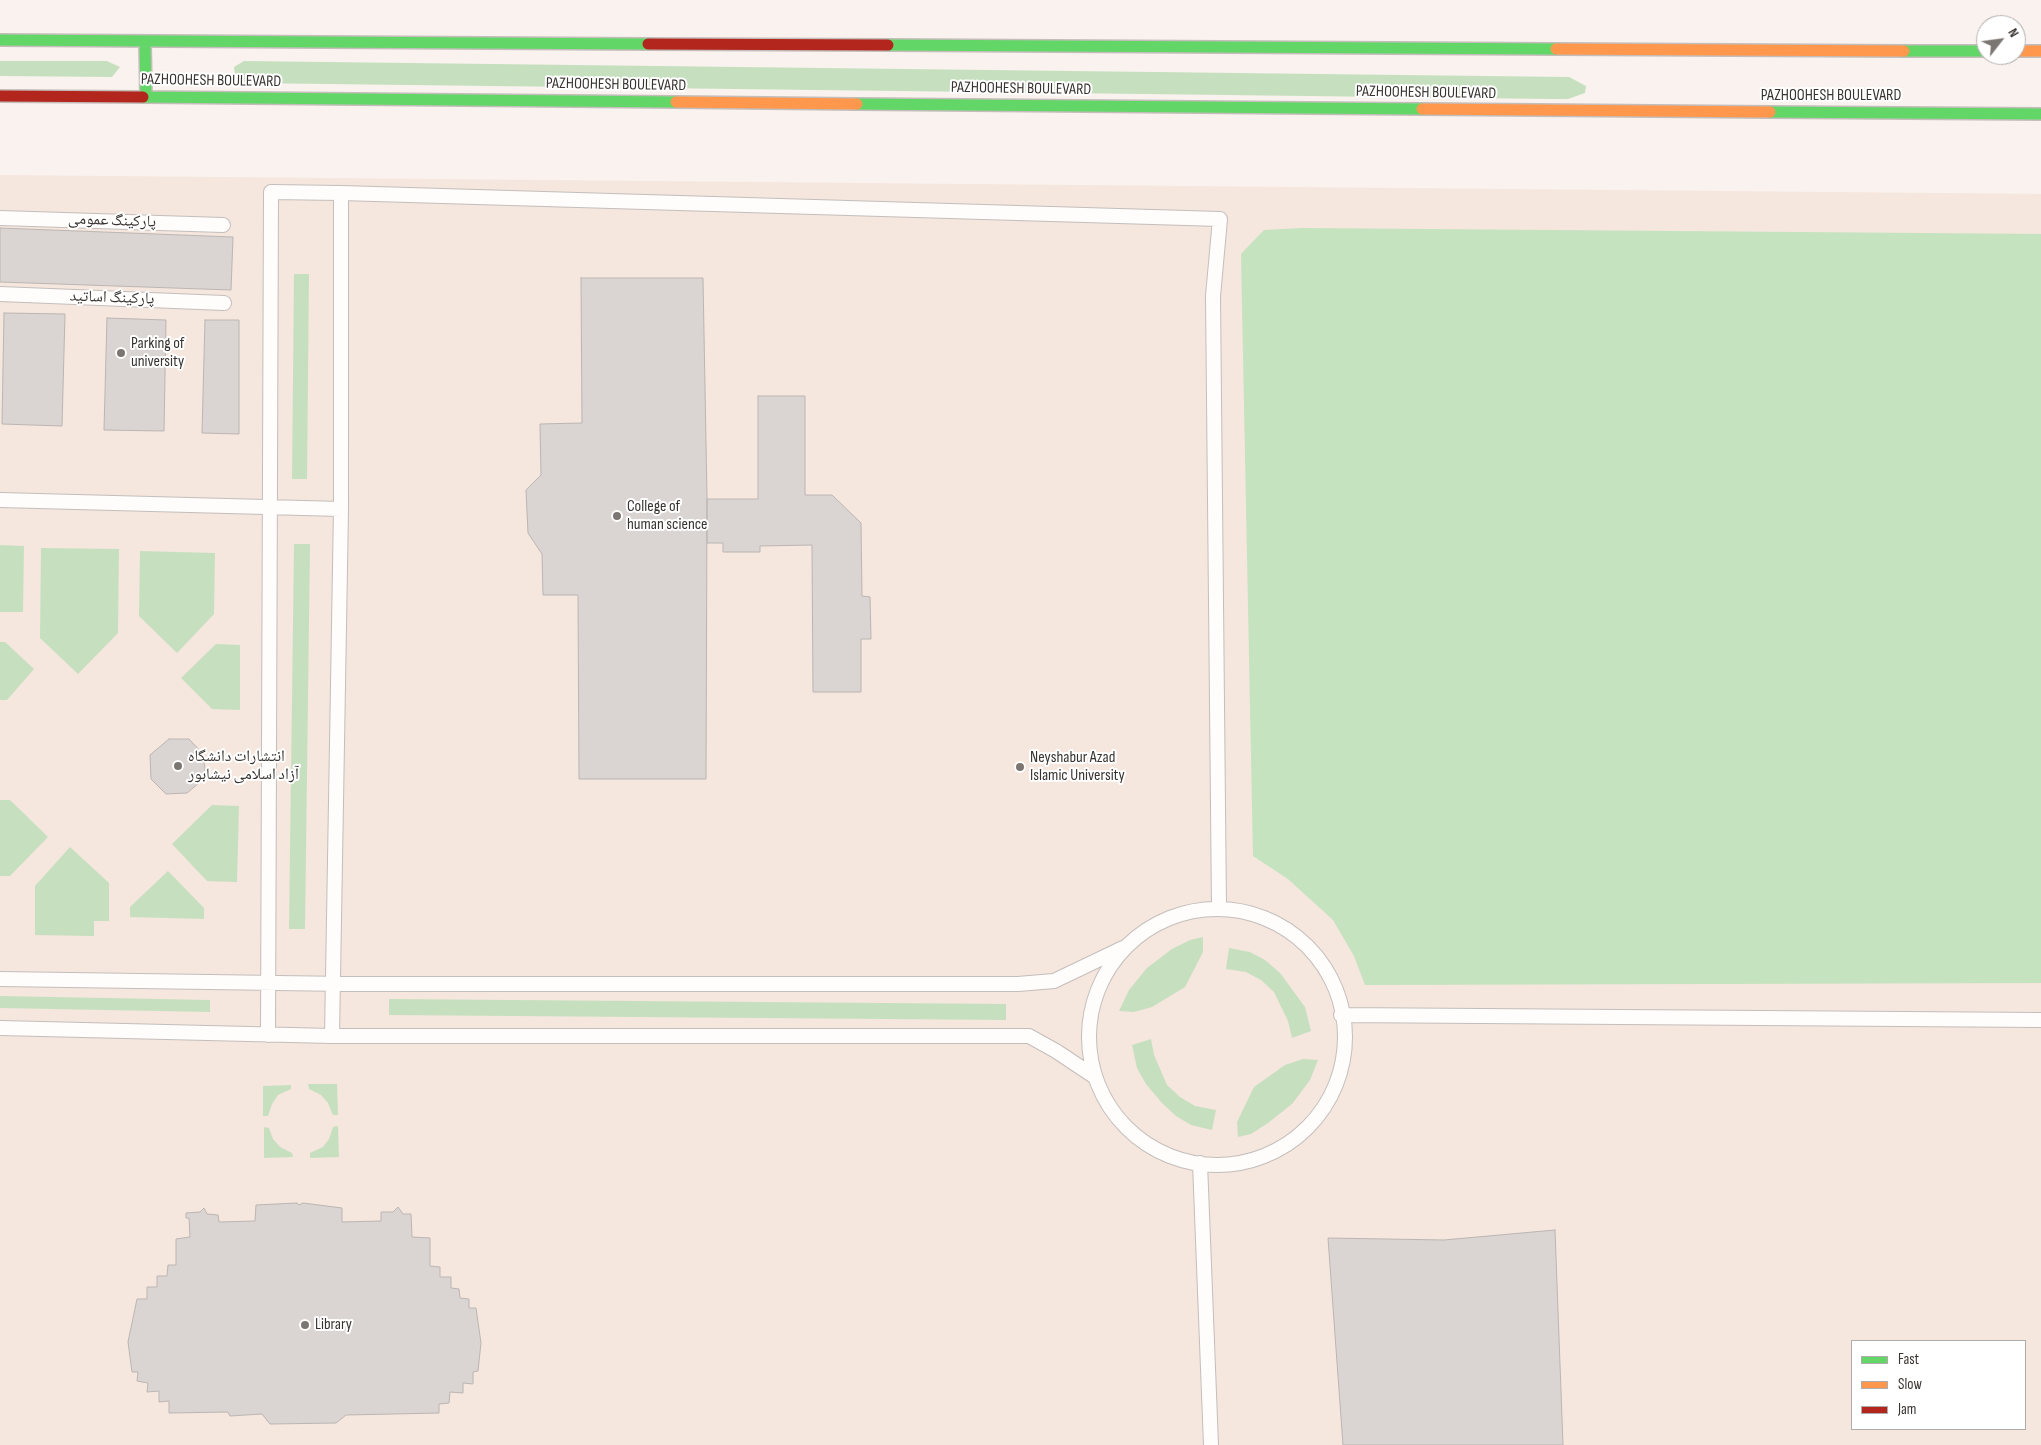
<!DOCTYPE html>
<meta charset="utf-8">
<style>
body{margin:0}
#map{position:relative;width:2041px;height:1445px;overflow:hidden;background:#faf2ee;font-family:"Sofia Sans Condensed",sans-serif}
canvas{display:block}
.legend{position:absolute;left:1851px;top:1340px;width:175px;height:90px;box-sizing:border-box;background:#fff;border:1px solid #afadac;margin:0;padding:6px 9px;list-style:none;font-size:15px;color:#383330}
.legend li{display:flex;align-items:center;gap:10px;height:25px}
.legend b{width:25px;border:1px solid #afadac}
.north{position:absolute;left:1976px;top:15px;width:50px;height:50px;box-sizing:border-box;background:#fff;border:1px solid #afadac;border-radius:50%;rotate:60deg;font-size:14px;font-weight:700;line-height:20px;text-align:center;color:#383330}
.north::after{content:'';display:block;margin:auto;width:18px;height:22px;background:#7c7672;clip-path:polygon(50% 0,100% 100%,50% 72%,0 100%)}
</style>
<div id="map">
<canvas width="2041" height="1445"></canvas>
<ul class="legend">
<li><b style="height:6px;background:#63d668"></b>Fast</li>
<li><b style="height:6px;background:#ff974d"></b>Slow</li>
<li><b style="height:6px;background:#b3261e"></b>Jam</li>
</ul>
<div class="north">N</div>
</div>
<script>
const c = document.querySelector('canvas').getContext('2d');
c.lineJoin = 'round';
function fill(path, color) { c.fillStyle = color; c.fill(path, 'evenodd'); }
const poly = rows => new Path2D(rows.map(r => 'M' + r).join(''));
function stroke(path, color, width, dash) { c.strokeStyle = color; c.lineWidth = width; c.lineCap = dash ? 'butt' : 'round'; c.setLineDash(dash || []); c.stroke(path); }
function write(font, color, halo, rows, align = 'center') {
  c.font = font + ' "Sofia Sans Condensed","Noto Naskh Arabic",sans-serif'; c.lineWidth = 4; c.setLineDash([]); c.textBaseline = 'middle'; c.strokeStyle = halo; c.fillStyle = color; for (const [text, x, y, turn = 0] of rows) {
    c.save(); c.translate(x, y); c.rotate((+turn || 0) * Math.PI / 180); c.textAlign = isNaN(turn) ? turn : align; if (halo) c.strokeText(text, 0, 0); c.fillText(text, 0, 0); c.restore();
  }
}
fill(poly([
 [0,175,2041,194,2041,1445,0,1445],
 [1852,1341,2025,1341,2025,1429,1852,1429]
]), '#f5e6de');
fill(poly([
 [0,61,107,61,120,67,112,77,0,76],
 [244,61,1569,77,1586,86,1585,93,1568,99,1550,99,245,83,235,76,234,67],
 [294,274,309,274,307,479,292,479],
 [294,544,310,544,305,929,289,929],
 [0,545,24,546,23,612,0,612],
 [41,548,119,549,118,633,78,674,40,638],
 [140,551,215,553,214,614,177,653,139,616],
 [0,642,5,642,34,669,7,700,0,700],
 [216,644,240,645,240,710,212,709,181,678],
 [0,800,10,800,48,837,10,876,0,876],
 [212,805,239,806,237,882,207,881,172,844],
 [70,847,109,883,109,921,94,921,94,936,35,935,35,886],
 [168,871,204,908,204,919,130,917,130,907],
 [1203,937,1203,952,1185,987,1152,1007,1134,1012,1119,1011,1129,990,1147,968,1172,949,1190,940],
 [1229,948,1250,952,1265,960,1280,973,1305,1007,1311,1031,1292,1038,1288,1021,1274,992,1261,980,1246,972,1226,969],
 [0,996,210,1000,210,1012,0,1008],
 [389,999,1006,1004,1006,1020,389,1015],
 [1151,1039,1154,1055,1167,1085,1180,1097,1195,1106,1216,1110,1212,1130,1191,1125,1176,1116,1162,1103,1146,1084,1137,1068,1132,1045],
 [1303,1059,1318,1060,1310,1080,1292,1104,1268,1123,1251,1134,1238,1137,1237,1122,1254,1087,1285,1065],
 [308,1084,337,1084,338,1115,333,1115,328,1103,321,1095,309,1089],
 [291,1085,291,1089,278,1095,272,1104,268,1116,263,1116,263,1086],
 [338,1126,339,1157,310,1158,310,1153,323,1147,329,1139,333,1127],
 [264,1127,269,1128,273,1139,280,1147,292,1153,293,1157,264,1158]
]), '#c6e0bf');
fill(poly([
 [1303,228,2041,234,2041,983,1365,985,1354,956,1333,920,1288,879,1253,856,1241,254,1264,230]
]), '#c4e3be');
const building = poly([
 [0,228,233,237,231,290,0,282,0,228],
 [581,278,703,278,707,499,706,779,579,779,578,595,543,595,542,554,528,533,526,490,541,475,540,424,582,423,581,278],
 [4,313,65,314,62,426,2,424,4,313],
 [107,318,166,320,164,431,104,430,107,318],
 [205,320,239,320,239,434,202,433,205,320],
 [758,396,805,396,805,495,832,495,861,523,862,596,870,597,871,639,861,639,861,692,813,692,812,545,760,546,760,552,723,552,723,543,707,543,707,499,758,499,758,396],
 [169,739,189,739,203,754,206,777,187,793,166,794,151,779,150,755,169,739],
 [297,1203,299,1205,303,1203,342,1208,342,1222,381,1221,381,1212,393,1212,398,1207,403,1214,411,1214,412,1237,430,1238,430,1266,440,1267,440,1277,451,1277,451,1288,459,1289,460,1298,469,1299,469,1308,476,1308,481,1343,478,1371,473,1372,473,1384,463,1383,463,1393,450,1392,449,1403,439,1404,439,1413,346,1415,336,1423,270,1424,262,1414,230,1416,228,1412,169,1413,169,1401,159,1402,159,1391,147,1392,148,1383,137,1381,138,1372,132,1372,128,1342,137,1299,147,1299,147,1287,157,1287,157,1276,167,1276,168,1265,176,1265,176,1239,190,1237,189,1218,186,1218,186,1213,200,1212,204,1208,207,1214,218,1215,219,1222,255,1221,256,1205,297,1203],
 [1555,1230,1563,1445,1343,1445,1328,1238,1444,1240,1555,1230]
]);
fill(building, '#dad4d2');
stroke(building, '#bcb6b3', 1);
const lane = poly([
 [0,218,223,225],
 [0,294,224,303],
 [0,500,341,509],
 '1089 1037a128 128 0 1 1 256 0a128 128 0 1 1-256 0Z',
 [0,979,347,984,1018,984,1054,981,1123,948],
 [1341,1015,2041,1020],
 [0,1028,332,1036,1029,1036,1056,1051,1095,1077],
 [268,1035,271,192,341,193,1220,219,1213,296,1219,908],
 [332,1036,341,509,341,193],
 [1200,1163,1211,1445]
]);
const fast = poly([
 [0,40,648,44],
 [145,42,146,97],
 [888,45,1556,49],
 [1904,51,1986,51],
 [143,97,676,102],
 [857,104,1422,109],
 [1770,112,2041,114]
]);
const slow = poly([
 [1556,49,1904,51],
 [2016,51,2041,51],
 [676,102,857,104],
 [1422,109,1770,112]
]);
const jam = poly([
 [648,44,888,45],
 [0,96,143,97]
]);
stroke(lane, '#c4bebb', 16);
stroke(fast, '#c4bebb', 14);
stroke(slow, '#c4bebb', 14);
stroke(jam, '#c4bebb', 14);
stroke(lane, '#fefdfc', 14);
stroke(fast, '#63d668', 11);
stroke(slow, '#ff974d', 11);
stroke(jam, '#b3261e', 11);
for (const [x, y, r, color] of [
 [121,353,5,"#7c7672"],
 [617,516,5,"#7c7672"],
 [178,766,5,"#7c7672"],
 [1020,767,5,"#7c7672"],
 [305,1325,5,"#7c7672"]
]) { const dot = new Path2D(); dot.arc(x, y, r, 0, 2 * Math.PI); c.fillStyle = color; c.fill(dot); stroke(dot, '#fff', 2); }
write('16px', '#383330', '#fff', [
 ["PAZHOOHESH BOULEVARD",211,81,1],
 ["PAZHOOHESH BOULEVARD",616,85,1],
 ["PAZHOOHESH BOULEVARD",1021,89,1],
 ["PAZHOOHESH BOULEVARD",1426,93,1],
 ["PAZHOOHESH BOULEVARD",1831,96],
 ["پارکینگ عمومی",112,221,2],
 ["پارکینگ اساتید",112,298,2]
]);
write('16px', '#383330', '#fff', [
 ["Parking of",131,344],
 ["university",131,362],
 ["College of",627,507],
 ["human science",627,525],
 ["انتشارات دانشگاه",188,757],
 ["آزاد اسلامی نیشابور",188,775],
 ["Neyshabur Azad",1030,758],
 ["Islamic University",1030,776],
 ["Library",315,1325]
], 'left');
</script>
